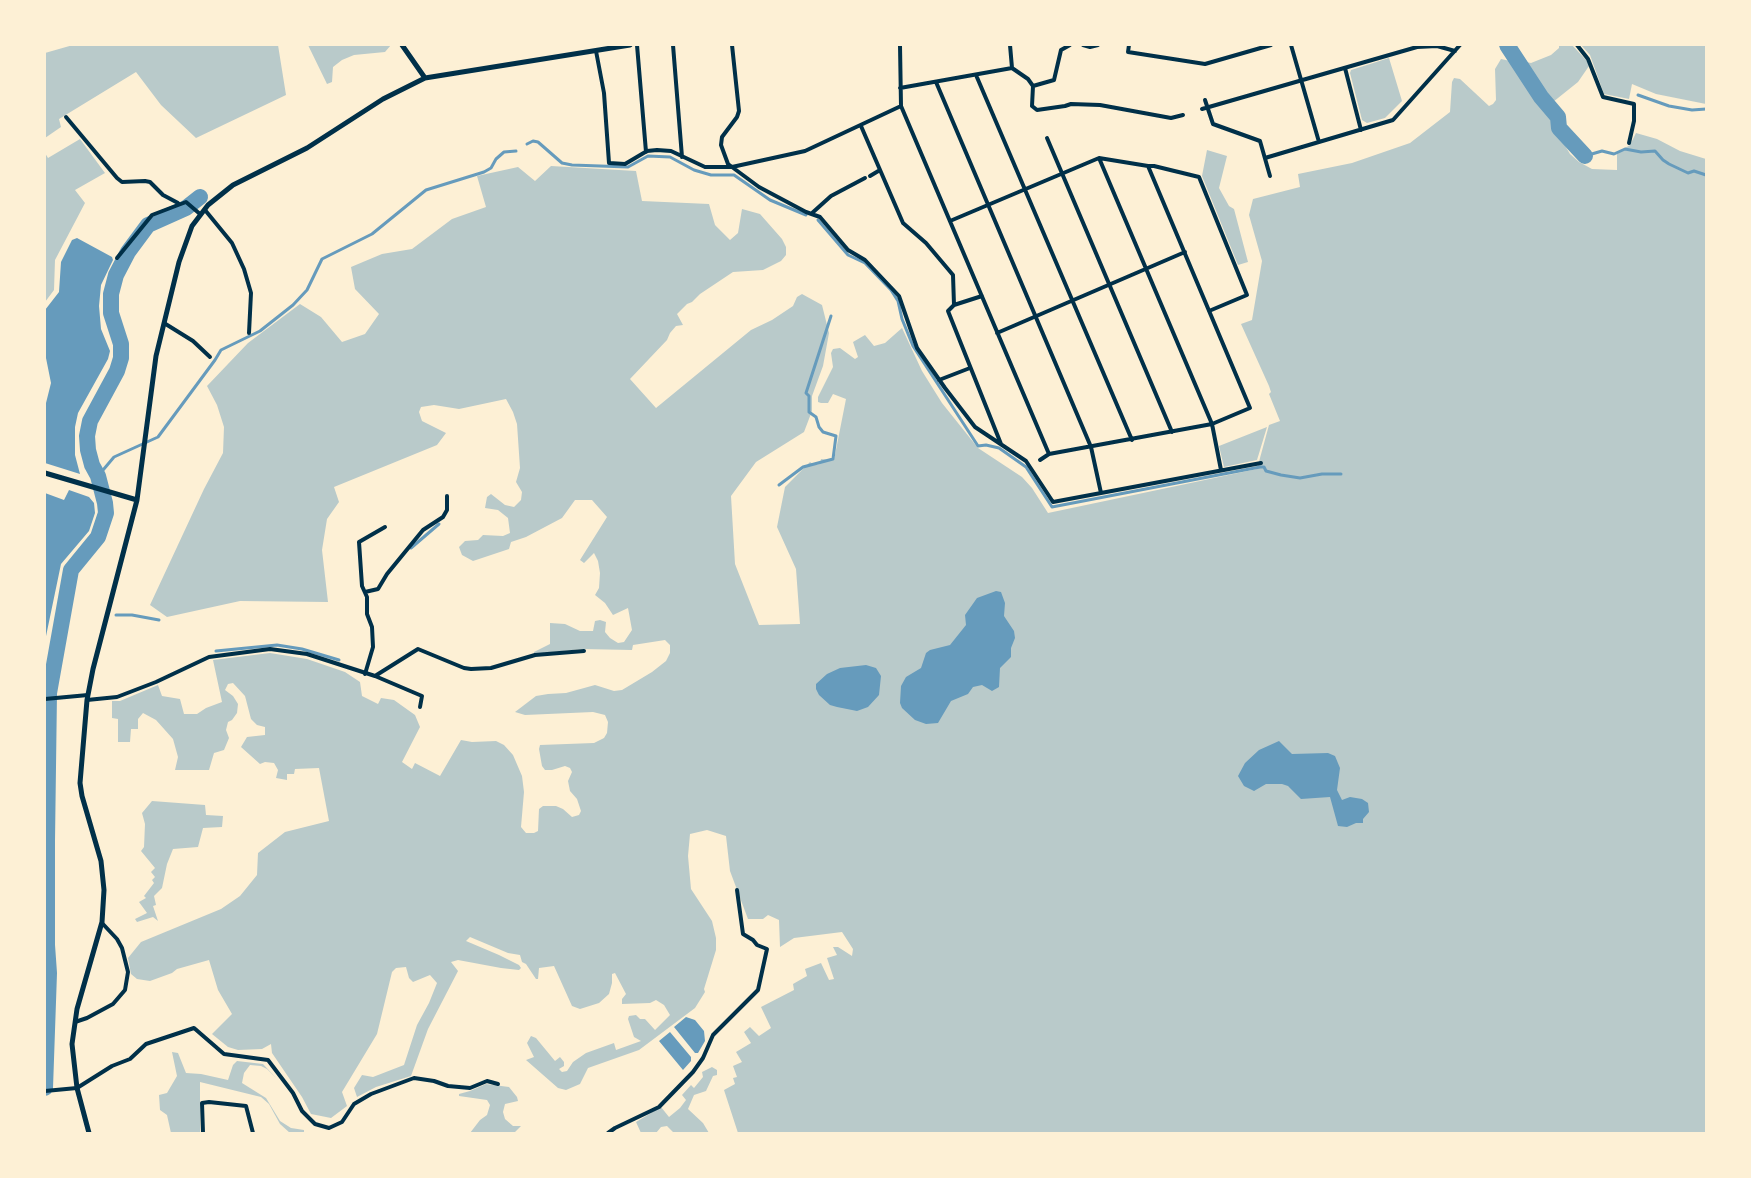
<!DOCTYPE html>
<style>
body{margin:0}
#map{position:relative;width:1751px;height:1178px;overflow:hidden;background:#fdf0d5;font-family:Cabin,sans-serif}
canvas{display:block}
.frame{position:absolute;inset:0;border:46px solid #fdf0d5;pointer-events:none}
</style>
<div id="map">
<canvas width="1751" height="1178"></canvas>
<div class="frame"></div>
</div>
<script>
const c = document.querySelector('canvas').getContext('2d');
c.lineJoin = 'round';
function fill(path, color) { c.fillStyle = color; c.fill(path, 'evenodd'); }
const poly = rows => new Path2D(rows.map(r => 'M' + r).join(''));
function stroke(path, color, width, dash) { c.strokeStyle = color; c.lineWidth = width; c.lineCap = dash ? 'butt' : 'round'; c.setLineDash(dash || []); c.stroke(path); }
fill(poly([
 [73,45,278,45,286,95,196,138,161,105,136,72,59,119,61,127,45,138,45,53],
 [308,45,391,45,385,52,354,55,342,60,333,67,332,82,327,84],
 [1559,45,1572,45,1587,61,1589,66,1578,82,1553,102,1538,86,1522,61,1531,63,1551,55,1559,48],
 [1581,45,1706,45,1706,104,1656,94,1632,84,1629,99,1604,94,1590,55],
 [1389,58,1402,101,1385,118,1367,123,1362,120,1350,73,1351,70],
 [1501,59,1510,61,1553,119,1561,139,1570,154,1579,162,1592,169,1617,170,1617,153,1630,145,1636,133,1657,139,1680,151,1706,159,1706,1133,738,1133,724,1090,735,1084,733,1078,737,1077,733,1066,742,1062,736,1052,751,1043,744,1032,750,1027,759,1036,771,1028,761,1007,794,990,793,984,807,976,805,969,821,963,829,980,834,979,827,958,837,955,833,947,838,947,852,956,853,949,842,932,794,938,780,947,779,920,768,915,763,919,748,919,730,871,726,836,707,830,690,834,688,856,691,889,712,921,716,938,716,950,704,989,705,992,695,1008,639,1050,588,1068,580,1084,566,1090,558,1088,526,1060,534,1057,527,1043,531,1036,536,1038,555,1061,560,1057,564,1062,564,1066,559,1069,562,1072,567,1071,573,1062,586,1053,614,1043,616,1050,641,1041,634,1037,628,1019,629,1016,636,1015,640,1019,645,1019,655,1030,670,1015,664,1005,656,1000,650,1003,622,1004,622,999,626,994,615,973,612,974,612,983,609,994,599,1003,580,1009,572,1006,554,966,539,968,538,979,536,979,526,964,522,962,520,955,508,953,470,937,466,941,499,955,519,965,521,968,519,970,501,968,458,960,451,962,458,971,428,1029,411,1076,376,1087,357,1097,354,1088,362,1075,373,1077,404,1065,417,1025,429,1003,437,983,430,975,413,982,409,978,406,967,396,968,392,972,377,1034,342,1092,347,1106,331,1118,311,1114,302,1097,272,1053,271,1044,262,1049,238,1050,228,1047,212,1034,232,1014,218,990,209,960,177,969,172,973,150,981,137,979,131,974,128,958,141,942,221,909,240,896,257,875,258,853,285,832,329,821,319,768,295,769,294,774,287,774,287,780,276,778,278,770,274,763,265,762,260,764,241,747,247,737,265,735,265,727,257,725,251,719,245,696,233,683,228,684,225,690,233,696,238,704,237,713,232,720,228,722,226,730,229,738,224,750,214,753,209,770,175,770,178,757,173,739,156,720,143,713,138,719,138,729,131,729,130,742,118,742,118,719,112,718,112,701,120,701,158,685,162,696,180,699,184,714,197,714,206,708,222,702,213,660,270,653,307,659,345,672,360,682,362,696,378,704,381,698,394,700,415,715,420,727,402,762,412,769,415,763,440,776,461,740,472,742,496,741,504,745,513,755,522,776,524,792,521,827,526,833,534,833,538,831,539,809,543,806,556,806,563,809,572,817,579,815,581,811,577,799,570,791,568,781,572,772,570,768,565,766,552,770,545,770,542,766,539,749,540,745,594,743,604,738,607,733,608,722,605,715,593,712,525,715,515,712,536,696,548,694,566,693,595,685,614,691,622,690,652,672,666,661,670,653,670,645,665,640,633,645,632,650,582,649,534,654,534,652,550,644,550,623,565,624,580,631,593,631,595,621,600,620,606,622,605,632,610,638,618,643,624,642,632,630,628,608,613,615,605,603,595,595,599,588,600,573,598,561,594,553,584,563,580,560,607,517,592,500,575,500,562,518,526,537,511,542,509,549,473,561,462,555,459,547,465,541,478,540,483,535,503,536,510,533,508,518,498,510,485,508,487,497,491,494,505,505,514,507,521,500,522,492,516,482,520,468,517,424,513,412,506,399,459,409,434,405,421,407,419,412,422,421,446,433,437,445,334,487,339,502,327,519,322,550,328,602,240,601,167,617,150,605,204,489,223,453,224,427,217,405,207,386,248,343,300,304,321,317,342,342,365,334,379,314,355,289,351,267,382,254,412,249,452,219,486,207,477,176,518,167,535,181,551,166,636,171,642,201,709,204,715,225,730,240,738,233,742,209,760,214,782,239,786,247,786,255,781,261,763,270,733,272,700,294,692,302,687,304,677,314,683,325,676,326,670,333,667,340,630,379,656,408,751,330,772,320,793,306,797,297,802,294,822,305,829,333,823,366,812,396,812,411,804,432,756,462,731,496,735,564,759,625,800,624,796,569,777,527,785,487,810,462,814,465,820,464,821,459,834,460,846,399,833,394,828,403,821,403,818,402,818,397,833,367,831,353,833,349,840,348,855,359,858,357,853,342,865,335,874,346,885,343,902,328,922,371,942,403,978,448,1022,477,1032,488,1048,513,1257,469,1269,425,1280,421,1269,394,1271,392,1269,386,1241,324,1252,320,1262,261,1249,215,1253,199,1300,187,1298,174,1352,163,1410,143,1450,112,1452,82,1454,78,1460,79,1489,106,1493,104,1496,100,1495,69],
 [80,139,105,173,75,190,85,203,55,260,54,290,45,302,45,153,48,158],
 [1207,150,1227,156,1219,188,1229,206,1234,209,1248,262,1238,265,1202,176],
 [1267,427,1257,460,1224,467,1219,446],
 [152,801,205,805,206,815,223,816,222,827,203,828,198,847,173,849,167,864,162,888,154,896,156,905,153,906,158,921,153,917,137,922,135,919,147,913,139,902,146,898,144,896,154,883,152,880,155,877,151,872,155,868,141,851,144,847,145,824,142,813],
 [172,1052,178,1053,186,1073,201,1074,228,1080,233,1065,237,1061,263,1064,276,1078,267,1069,261,1066,250,1065,244,1073,242,1083,266,1098,280,1121,291,1128,304,1130,304,1133,290,1133,280,1124,269,1104,261,1097,200,1082,200,1133,171,1133,167,1115,160,1110,159,1095,167,1093,177,1076],
 [712,1067,717,1070,717,1075,713,1076,706,1091,694,1095,688,1109,703,1123,709,1133,674,1133,667,1126,661,1127,656,1133,641,1133,636,1122,661,1107,669,1117,680,1108,686,1100,682,1095,691,1085,694,1088,703,1077,702,1072],
 [486,1084,509,1087,517,1097,518,1101,505,1104,503,1112,505,1119,513,1126,521,1126,514,1133,470,1133,480,1120,487,1115,490,1105,487,1100,459,1096,459,1094,470,1091]
]), '#b9caca');
fill(poly([
 [77,238,112,257,113,260,101,285,99,306,101,329,110,351,108,359,78,413,75,427,75,455,80,474,45,463,45,407,51,383,45,353,45,310,59,292,61,262,72,240],
 [69,490,89,497,94,503,95,513,89,531,61,564,45,641,45,493,64,500],
 [996,591,1001,592,1005,603,1004,616,1014,631,1015,638,1011,648,1011,657,1000,668,999,687,992,691,982,685,973,687,968,694,951,701,938,723,926,724,915,720,902,708,900,703,901,686,906,677,921,668,926,653,930,650,950,645,966,625,965,615,977,598],
 [866,665,876,668,881,676,879,695,868,707,857,711,837,707,830,705,819,695,816,689,816,684,827,674,840,668],
 [1279,741,1292,754,1328,753,1335,756,1340,768,1337,790,1342,800,1350,797,1362,799,1368,803,1369,812,1363,819,1363,823,1356,823,1347,827,1338,826,1330,797,1301,799,1288,786,1282,784,1266,784,1254,791,1244,786,1238,776,1245,763,1259,750],
 [686,1017,695,1020,704,1031,705,1041,698,1053,695,1053,674,1027],
 [670,1032,691,1057,691,1061,683,1070,659,1041]
]), '#669bbc');
stroke(poly([
 [1638,95,1669,106,1692,110,1706,109],
 [527,144,533,141,538,142,562,163,572,165,628,167,648,156,670,157,694,170,711,175,734,175,770,200,806,215],
 [1585,156,1602,151,1614,154,1625,149,1641,152,1655,151,1663,160,1669,164,1688,173,1694,171,1706,175],
 [818,220,848,255,865,263,891,290,898,301,902,319,913,346,978,446,986,445,999,448,1026,467,1052,507,1260,467,1264,467,1266,471,1281,475,1300,478,1322,474,1341,474],
 [98,476,114,457,158,437,215,360,221,350,260,331,293,305,307,290,322,259,372,234,426,190,484,172,491,168,496,159,504,152,516,151],
 [779,485,803,467,833,459,836,436,823,432,819,427,816,417,809,412,809,396,806,393,831,316],
 [411,548,439,524],
 [116,615,132,615,159,620],
 [216,651,277,645,302,649,339,660]
]), '#669bbc', 3);
stroke(poly([
 [1507,45,1541,97,1558,117,1559,128,1585,156],
 [45,1088,49,973,47,945,47,841,49,693,71,570,98,537,106,513,105,503,98,476,92,465,88,450,87,436,90,421,117,371,121,358,121,344,111,313,111,294,116,275,128,252,148,225,186,208,200,197]
]), '#669bbc', 16);
stroke(poly([
 [637,45,646,152],
 [673,45,682,157],
 [732,45,739,111,737,117,722,137,721,145,728,164,732,167,805,151,901,106],
 [900,45,901,106,1049,454],
 [1010,45,1012,68,1028,79,1033,86,1032,106,1037,110,1065,106,1071,104,1100,105,1171,118,1183,115],
 [1083,45,1090,47,1098,45],
 [1129,45,1128,52,1205,64,1271,45],
 [1291,45,1319,142],
 [1577,45,1588,59,1603,97,1634,104,1634,121,1629,143],
 [596,51,604,93,609,163,625,164,647,151,657,150,671,151,705,167,732,167,759,187,806,212,820,217,848,250,865,260,899,296,917,348,945,388,975,427,1026,461,1053,502,1261,463],
 [1345,68,1361,130],
 [976,75,1132,440],
 [936,82,1091,447,1101,493],
 [1033,86,1054,80,1061,50,1070,45],
 [900,88,1012,68],
 [1205,100,1213,124,1260,141,1270,176],
 [1202,109,1417,47,1437,46,1455,51],
 [66,117,117,178,122,182,145,181,150,182,163,195,178,203],
 [861,126,903,223,926,243,953,275,954,305],
 [1047,138,1172,432],
 [1099,158,1212,424,1221,470],
 [1265,158,1393,120,1460,45],
 [1148,166,1154,166,1199,177,1247,295,1209,311],
 [870,176,880,170],
 [205,210,232,243,244,269,251,293,249,333],
 [811,214,831,196,865,178],
 [950,221,1099,158,1148,166,1250,408,1212,424,1049,454,1040,460],
 [117,258,152,215,186,202,200,214],
 [982,296,954,305,948,311,1001,444],
 [164,323,193,341,210,357],
 [997,333,1185,252],
 [939,380,970,368],
 [365,592,378,589,387,574,423,530,443,517,447,510,447,496],
 [365,674,373,647,372,627,367,614,367,597,362,586,359,542,385,527],
 [375,676,418,649,464,668,471,669,491,668,535,655,584,651],
 [45,699,88,695],
 [87,700,117,697,156,682,209,657,270,649,307,654,375,676,422,696,420,707],
 [75,1022,87,1018,113,1004,125,990,128,972,122,948,117,939,102,923],
 [45,1091,77,1088,112,1066,130,1059,146,1044,194,1028,224,1054,268,1060,293,1093,302,1111,315,1124,329,1128,342,1122,354,1104,371,1094,414,1078,434,1081,448,1086,470,1088,487,1081,498,1084],
 [203,1133,202,1103,209,1102,246,1106,253,1133],
 [608,1133,615,1128,659,1107,693,1072,703,1058,713,1035,758,990,767,949,757,945,753,940,743,934,737,890]
]), '#003049', 4);
stroke(poly([
 [402,45,425,78],
 [45,473,137,500],
 [89,1133,77,1088,72,1044,77,1009,102,922,104,890,101,861,82,796,80,783,87,700,93,669,137,500,156,356,179,262,192,226,208,205,233,185,307,148,383,99,425,78,630,45]
]), '#003049', 5);
</script>
